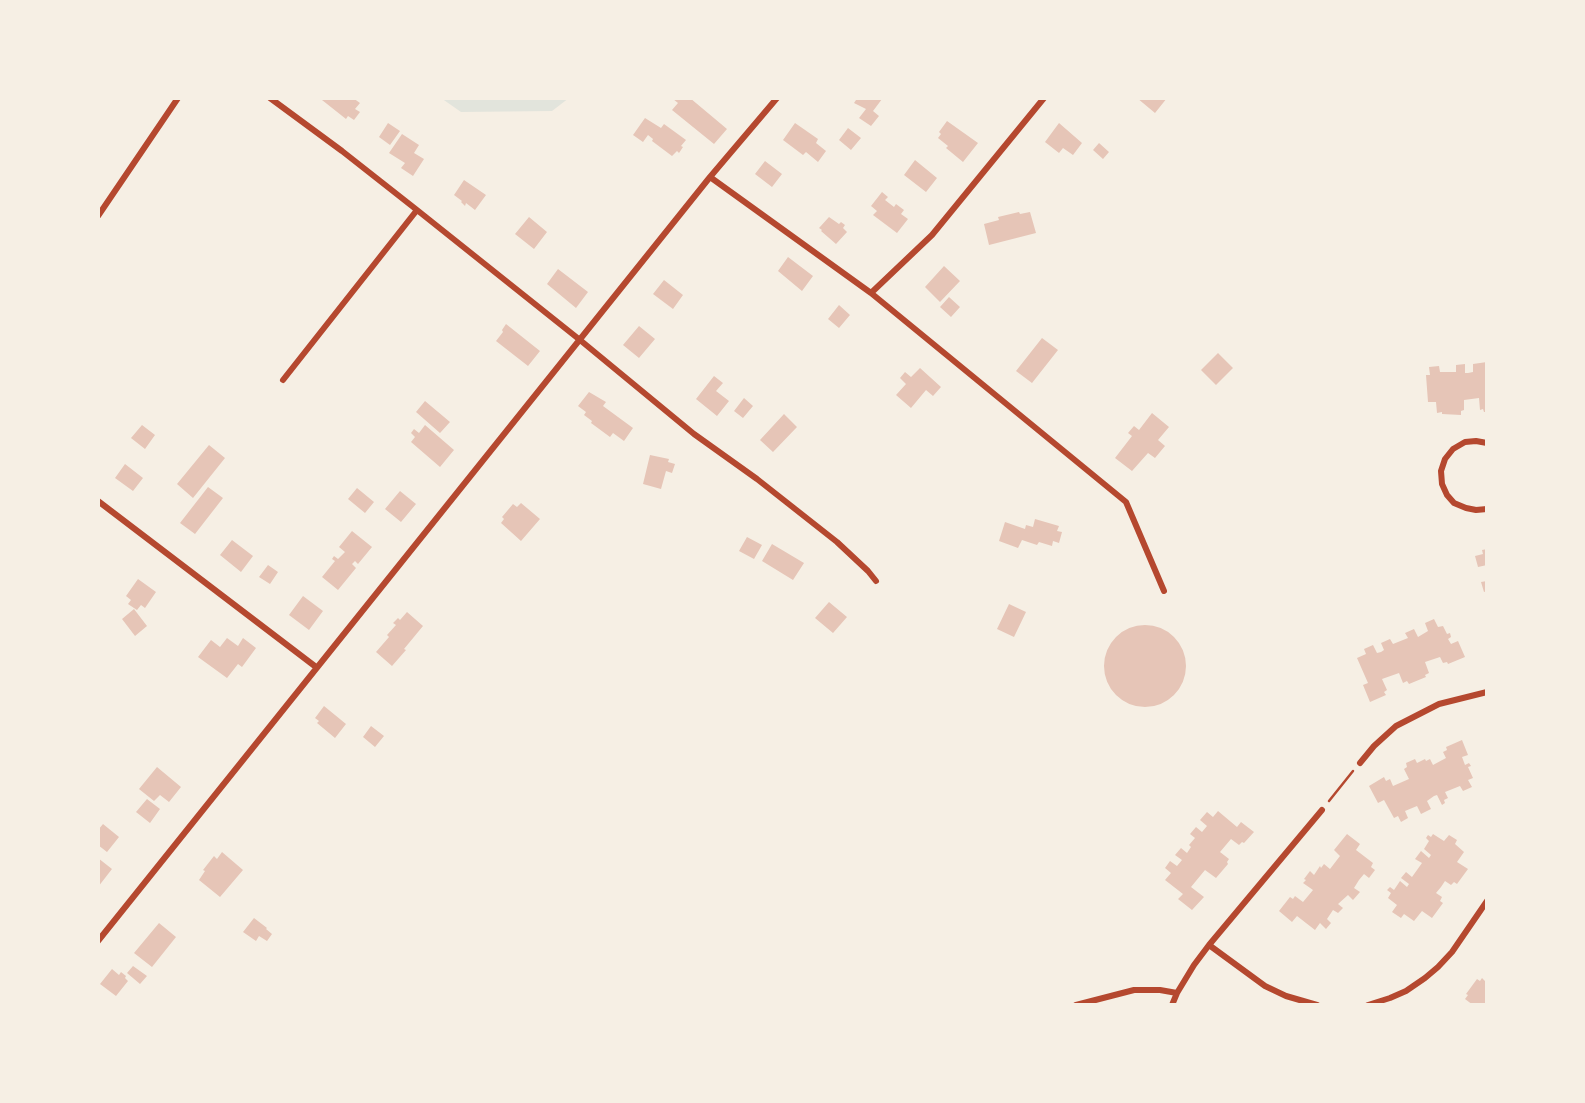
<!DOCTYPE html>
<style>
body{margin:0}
#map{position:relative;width:1585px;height:1103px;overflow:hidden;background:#f6efe4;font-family:"DM Sans",sans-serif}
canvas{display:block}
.frame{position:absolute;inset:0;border:100px solid #f6efe4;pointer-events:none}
</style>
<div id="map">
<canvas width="1585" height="1103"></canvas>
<div class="frame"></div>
</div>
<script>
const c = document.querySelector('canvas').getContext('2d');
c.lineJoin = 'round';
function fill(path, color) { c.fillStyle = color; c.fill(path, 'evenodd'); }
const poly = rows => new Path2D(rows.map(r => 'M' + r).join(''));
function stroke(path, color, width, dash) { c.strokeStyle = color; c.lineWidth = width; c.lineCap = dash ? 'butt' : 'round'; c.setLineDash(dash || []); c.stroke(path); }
fill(poly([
 [441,98,569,98,552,111,461,112]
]), '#e2e4dc');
fill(poly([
 [323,98,353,98,360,103,355,109,360,112,354,120,348,116,346,119,322,100],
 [674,98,690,98,727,129,714,144,672,110,678,103,673,99],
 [853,98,881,98,882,99,873,111,879,116,871,126,859,118,866,109,854,103,856,100],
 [1137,98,1167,98,1155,113],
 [645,118,661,128,664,124,686,140,681,146,683,147,679,153,677,151,672,156,652,141,653,139,648,135,643,142,633,135],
 [947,121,978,143,963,162,946,148,948,146,938,138,941,134,939,132],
 [388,123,400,131,390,145,379,137],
 [795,123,818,139,816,143,826,151,818,162,806,152,803,155,783,140],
 [1059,123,1082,143,1073,155,1063,148,1059,153,1045,142],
 [848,128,861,138,851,150,839,140],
 [402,134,419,145,414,153,424,159,413,176,401,168,405,163,389,153],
 [1099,143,1109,152,1103,159,1093,150],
 [915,160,937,178,926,192,904,175],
 [765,161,782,174,772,187,755,174],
 [464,180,486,195,475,210,466,203,465,206,461,202,462,201,454,195],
 [882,192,888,197,885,200,894,207,896,204,904,210,901,214,908,219,897,233,873,215,877,211,871,206],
 [1019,212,1020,214,1030,212,1036,233,989,245,984,224,999,220,998,217],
 [529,217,547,232,534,249,515,234],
 [829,217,839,224,841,222,845,225,843,228,847,232,836,244,821,231,822,230,819,228],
 [788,257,813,276,802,291,778,271],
 [944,266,960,281,940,302,925,287],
 [558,269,588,292,576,308,547,284],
 [664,280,683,295,673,309,653,294],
 [949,297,960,307,951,317,940,307],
 [839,305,850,315,839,328,828,319],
 [506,324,540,351,528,366,496,341,503,332,502,330],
 [639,326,655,339,639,358,623,345],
 [1042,338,1058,350,1032,383,1016,371],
 [1218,353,1233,368,1216,385,1201,370],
 [1487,362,1487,412,1484,412,1483,409,1480,410,1479,398,1464,400,1464,410,1461,411,1461,415,1442,414,1442,412,1437,413,1436,402,1428,402,1426,375,1430,375,1429,367,1439,366,1440,372,1456,372,1456,365,1465,364,1465,373,1468,373,1473,372,1473,364],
 [920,368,941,387,933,396,926,390,911,408,896,395,906,384,900,378,905,372,911,377],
 [714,376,723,383,716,391,729,401,717,416,696,399],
 [589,392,606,402,603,406,633,428,624,441,613,433,610,437,591,423,592,421,584,415,586,412,578,406],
 [744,398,753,406,743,418,734,411],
 [425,401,450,422,440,433,416,412],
 [1152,413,1169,427,1158,440,1165,446,1155,458,1148,453,1132,471,1115,458,1132,436,1128,433,1134,426,1139,430],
 [784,414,797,427,773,452,760,440],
 [142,425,155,435,145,449,131,438],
 [425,425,454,450,440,467,411,442,415,437,411,433,414,429,419,433],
 [209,445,225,458,193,498,177,484],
 [650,455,669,459,668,462,675,464,672,473,666,471,661,489,643,484],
 [125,464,143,478,133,491,115,478],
 [208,487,223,498,195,534,180,523],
 [357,488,374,502,365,513,348,499],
 [400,491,416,504,401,522,385,509],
 [521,503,540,519,521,541,501,523,504,519,502,517,513,504,517,507],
 [1035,519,1059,526,1057,531,1062,532,1059,543,1053,541,1052,546,1039,542,1037,545,1022,540,1018,548,999,541,1005,522,1025,529,1026,525,1033,527],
 [352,531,372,547,358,564,355,561,352,564,356,568,338,590,322,577,335,561,332,559,334,556,338,559,345,552,339,547],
 [747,537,762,545,754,559,739,551],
 [232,540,253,556,241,572,220,555],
 [772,544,804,563,793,580,762,561],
 [1487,549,1487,565,1478,567,1475,556,1483,554,1482,550],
 [268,565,278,572,270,584,259,577],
 [138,579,156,592,145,608,141,605,137,610,128,604,131,600,126,596],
 [1487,581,1487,591,1484,592,1481,582],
 [303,596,323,611,309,630,289,615],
 [829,602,847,617,833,633,815,618],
 [1009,604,1026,612,1014,637,997,629],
 [134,609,147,626,135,636,122,619],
 [407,612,423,626,404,649,406,650,392,666,376,652,389,637,387,635,396,625,393,623,398,618,400,620],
 [1434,619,1438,627,1443,626,1447,634,1450,633,1451,637,1448,639,1451,644,1458,641,1465,657,1448,664,1447,662,1443,663,1440,657,1425,662,1429,673,1425,675,1426,677,1409,684,1407,681,1403,683,1399,673,1382,679,1387,690,1384,692,1386,695,1370,702,1363,685,1368,683,1357,658,1366,654,1364,649,1373,645,1377,653,1381,652,1384,650,1381,643,1390,639,1393,644,1408,638,1405,633,1414,629,1418,637,1428,631,1425,623],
 '1104 666a41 41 0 1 1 82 0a41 41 0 1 1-82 0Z',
 [227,638,238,646,243,638,256,648,242,667,238,664,227,678,198,657,211,640,220,647],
 [324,706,346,724,335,738,317,723,319,721,315,718],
 [371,726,384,736,375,747,363,737],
 [1462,740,1468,755,1462,757,1465,765,1469,763,1471,766,1468,767,1473,778,1468,780,1472,787,1463,791,1460,786,1445,792,1448,798,1444,800,1445,803,1442,805,1437,795,1434,796,1427,801,1431,809,1421,814,1417,806,1405,811,1408,818,1401,822,1398,816,1394,818,1384,800,1378,803,1369,786,1384,777,1386,781,1390,779,1393,786,1409,779,1404,769,1407,767,1406,763,1415,759,1417,763,1425,759,1426,761,1430,759,1433,765,1446,758,1443,752,1447,750,1446,747],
 [157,767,181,787,169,802,160,795,154,801,139,789],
 [147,799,160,809,150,823,136,812],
 [1218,811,1237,827,1241,822,1254,832,1244,843,1242,842,1239,845,1231,839,1220,852,1229,859,1227,862,1228,864,1216,878,1205,870,1191,887,1204,897,1192,910,1178,899,1183,894,1165,880,1171,873,1165,868,1170,861,1177,866,1182,860,1175,855,1181,848,1187,853,1191,847,1189,845,1195,838,1190,834,1196,827,1202,832,1207,826,1200,820,1207,812,1213,817],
 [103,824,119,837,107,852,98,845,98,830],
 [1347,834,1360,844,1356,850,1373,863,1371,867,1375,870,1369,878,1364,874,1359,880,1354,888,1360,892,1353,900,1348,895,1338,904,1343,908,1338,913,1333,910,1327,919,1331,923,1326,929,1320,923,1315,930,1297,916,1292,922,1279,911,1290,897,1293,899,1295,896,1303,902,1313,890,1303,883,1306,880,1304,879,1310,871,1314,875,1320,866,1321,868,1324,864,1330,869,1340,856,1334,850],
 [1433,834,1444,841,1449,835,1457,840,1455,844,1464,852,1457,862,1468,869,1457,884,1454,882,1451,885,1445,881,1441,887,1436,893,1442,897,1440,901,1443,903,1432,918,1422,911,1414,921,1404,914,1401,918,1392,912,1397,905,1388,898,1391,893,1387,890,1390,887,1394,890,1400,881,1407,887,1409,884,1401,878,1406,872,1412,877,1422,863,1415,859,1421,851,1429,858,1431,855,1424,849,1429,841,1426,838,1428,835,1431,837],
 [222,852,243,870,220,897,199,880,205,871,203,870,214,856,217,859],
 [98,858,112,869,98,887],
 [254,918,267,928,266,929,272,934,267,941,259,936,256,941,243,932],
 [159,923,176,937,152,967,134,953],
 [133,966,147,976,140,984,127,973],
 [112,969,119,975,121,972,126,976,125,978,128,981,116,996,100,984],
 [1482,978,1487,983,1487,1005,1473,1005,1465,999,1468,995,1466,994,1477,979,1480,981]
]), '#e6c5b7');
stroke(poly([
 [1329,801,1353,771]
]), '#b5482f', 2.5);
stroke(poly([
 [270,98,342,151,417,210,580,340,694,434,757,479,837,542,868,571,876,581],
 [710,177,871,293,1126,502,1164,591],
 [98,216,178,98],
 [871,293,932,235,1044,98],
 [283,380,417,210],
 [1487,443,1476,441,1465,442,1453,449,1445,459,1441,471,1442,484,1447,495,1454,503,1466,508,1476,510,1487,509],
 [98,501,316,667],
 [1360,763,1374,746,1396,726,1439,704,1487,692],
 [98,941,710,177,777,98],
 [1209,945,1265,986,1286,996,1317,1005],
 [1076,1005,1134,990,1160,990,1177,993],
 [1172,1005,1177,993,1194,965,1209,945,1322,810],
 [1368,1005,1390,998,1406,991,1425,978,1438,967,1452,952,1487,901]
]), '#b5482f', 6);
</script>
